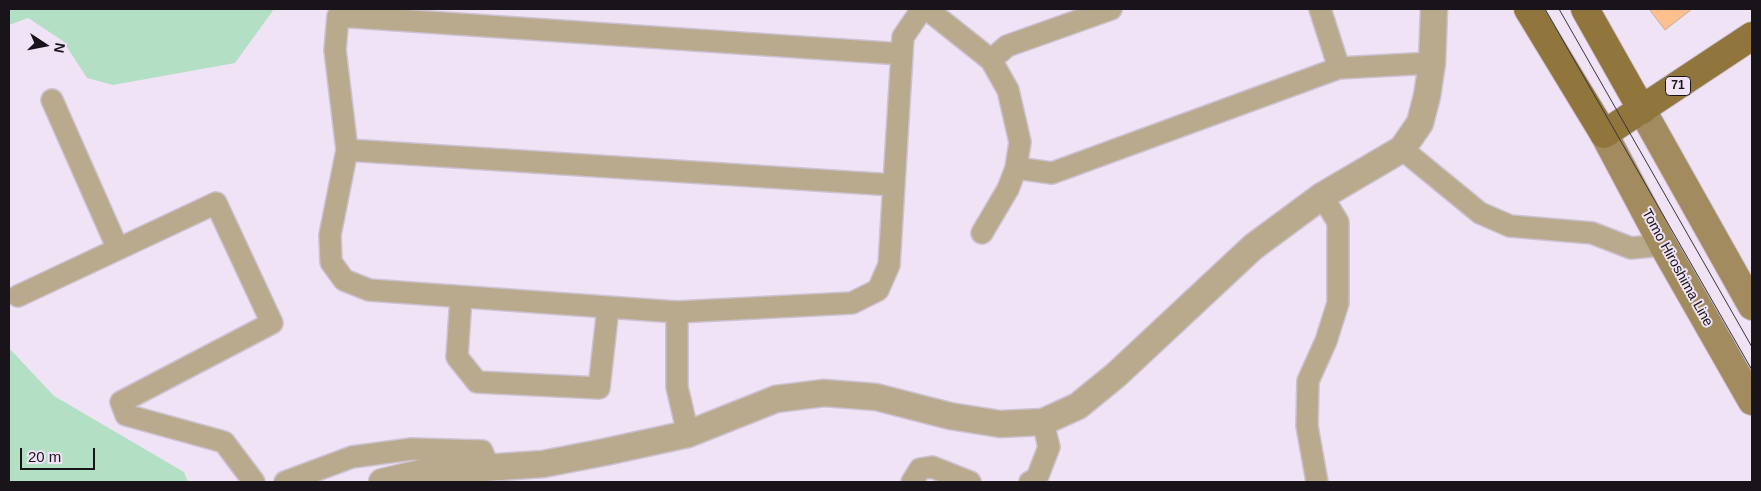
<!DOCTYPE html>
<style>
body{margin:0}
#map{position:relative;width:1761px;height:491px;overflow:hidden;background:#f0e3f5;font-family:Arial,sans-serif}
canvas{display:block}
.frame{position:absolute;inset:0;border:10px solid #18141a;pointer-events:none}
.north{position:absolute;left:20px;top:20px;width:50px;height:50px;-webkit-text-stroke:4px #f0e3f5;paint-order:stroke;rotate:101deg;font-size:14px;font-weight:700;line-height:20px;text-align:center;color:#18141a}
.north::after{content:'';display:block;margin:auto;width:18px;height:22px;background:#18141a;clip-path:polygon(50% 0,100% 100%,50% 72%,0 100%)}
.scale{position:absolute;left:20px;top:448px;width:75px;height:22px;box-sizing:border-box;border:2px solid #18141a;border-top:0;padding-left:6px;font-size:15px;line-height:18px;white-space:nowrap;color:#18141a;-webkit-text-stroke:4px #f0e3f5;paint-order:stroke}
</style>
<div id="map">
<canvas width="1761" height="491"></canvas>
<div class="frame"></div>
<div class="north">N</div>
<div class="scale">20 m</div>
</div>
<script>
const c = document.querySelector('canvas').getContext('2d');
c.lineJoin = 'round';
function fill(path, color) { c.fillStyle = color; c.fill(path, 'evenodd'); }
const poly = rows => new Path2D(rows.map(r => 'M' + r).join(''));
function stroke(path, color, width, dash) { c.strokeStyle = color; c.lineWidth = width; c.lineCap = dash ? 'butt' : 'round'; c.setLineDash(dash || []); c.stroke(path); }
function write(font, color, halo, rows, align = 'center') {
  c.font = font + ' Arial,sans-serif'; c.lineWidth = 4; c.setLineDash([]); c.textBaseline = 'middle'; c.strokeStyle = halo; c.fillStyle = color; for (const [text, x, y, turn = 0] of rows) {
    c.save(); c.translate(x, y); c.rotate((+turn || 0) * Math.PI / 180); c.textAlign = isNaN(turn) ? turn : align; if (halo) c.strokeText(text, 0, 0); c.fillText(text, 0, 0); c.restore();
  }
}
fill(poly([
 [9,9,274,9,235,63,113,85,87,78,63,41,28,18,9,25],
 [9,348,54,396,184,472,188,482,9,482]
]), '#b3e0c5');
const building = poly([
 [1649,9,1692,9,1665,30,1649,9]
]);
fill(building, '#febf8f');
stroke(building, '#c0aea0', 1);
const minor = poly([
 [927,9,991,60,1008,90,1020,142,1016,168,1008,189,982,233],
 [1320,9,1339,68],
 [902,54,338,16,335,50,347,150,330,235,331,262,344,280,369,290,677,312,852,303,878,290,889,265,903,37,922,9],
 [991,60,1007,46,1111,9],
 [52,100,118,249],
 [1402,149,1480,213,1510,226,1592,233,1631,248,1663,245],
 [347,150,894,185],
 [1016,168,1052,173,1339,68,1432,63],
 [18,296,216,203,272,323,121,402,126,415,224,442,254,482],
 [461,297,457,357,477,382,599,388,608,308],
 [677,312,677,387,688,434],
 [285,482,352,457,412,449,482,451,489,468],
 [912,482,920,469,932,467,970,482],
 [1030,482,1037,478,1049,447,1043,422],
 [1317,482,1307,426,1308,381,1326,341,1338,303,1338,222,1322,196]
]);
const tertiary = poly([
 [382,482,425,472,543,464,605,452,688,434,776,399,824,393,876,397,950,416,1000,424,1043,422,1078,406,1116,375,1253,247,1322,196,1402,149,1420,123,1427,96,1432,63,1434,9]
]);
const secondary = poly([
 [1642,110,1752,306],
 [1604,134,1663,245,1752,401]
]);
const primary = poly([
 [1528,9,1604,134,1752,36],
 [1585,9,1642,110]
]);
stroke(minor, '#cdc2d2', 24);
stroke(tertiary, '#cdc2d2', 29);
stroke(secondary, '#cdc2d2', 30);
stroke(primary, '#cdc2d2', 30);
stroke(minor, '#b9aa8d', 21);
stroke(tertiary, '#b9aa8d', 26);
stroke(secondary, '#a18b5f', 28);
stroke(primary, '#90753c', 28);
stroke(poly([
 [1545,9,1752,370],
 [1559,9,1752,347]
]), '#38333b', 1);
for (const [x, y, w] of [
 [1678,86,25]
]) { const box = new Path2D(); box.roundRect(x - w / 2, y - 9.5, w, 19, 4); c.fillStyle = '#f0e3f5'; c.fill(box); stroke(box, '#18141a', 1); }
write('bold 12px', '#18141a', null, [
 ["71",1678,86]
]);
write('14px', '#18141a', '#f0e3f5', [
 ["Tomo Hiroshima Line",1677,268,61]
]);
</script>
